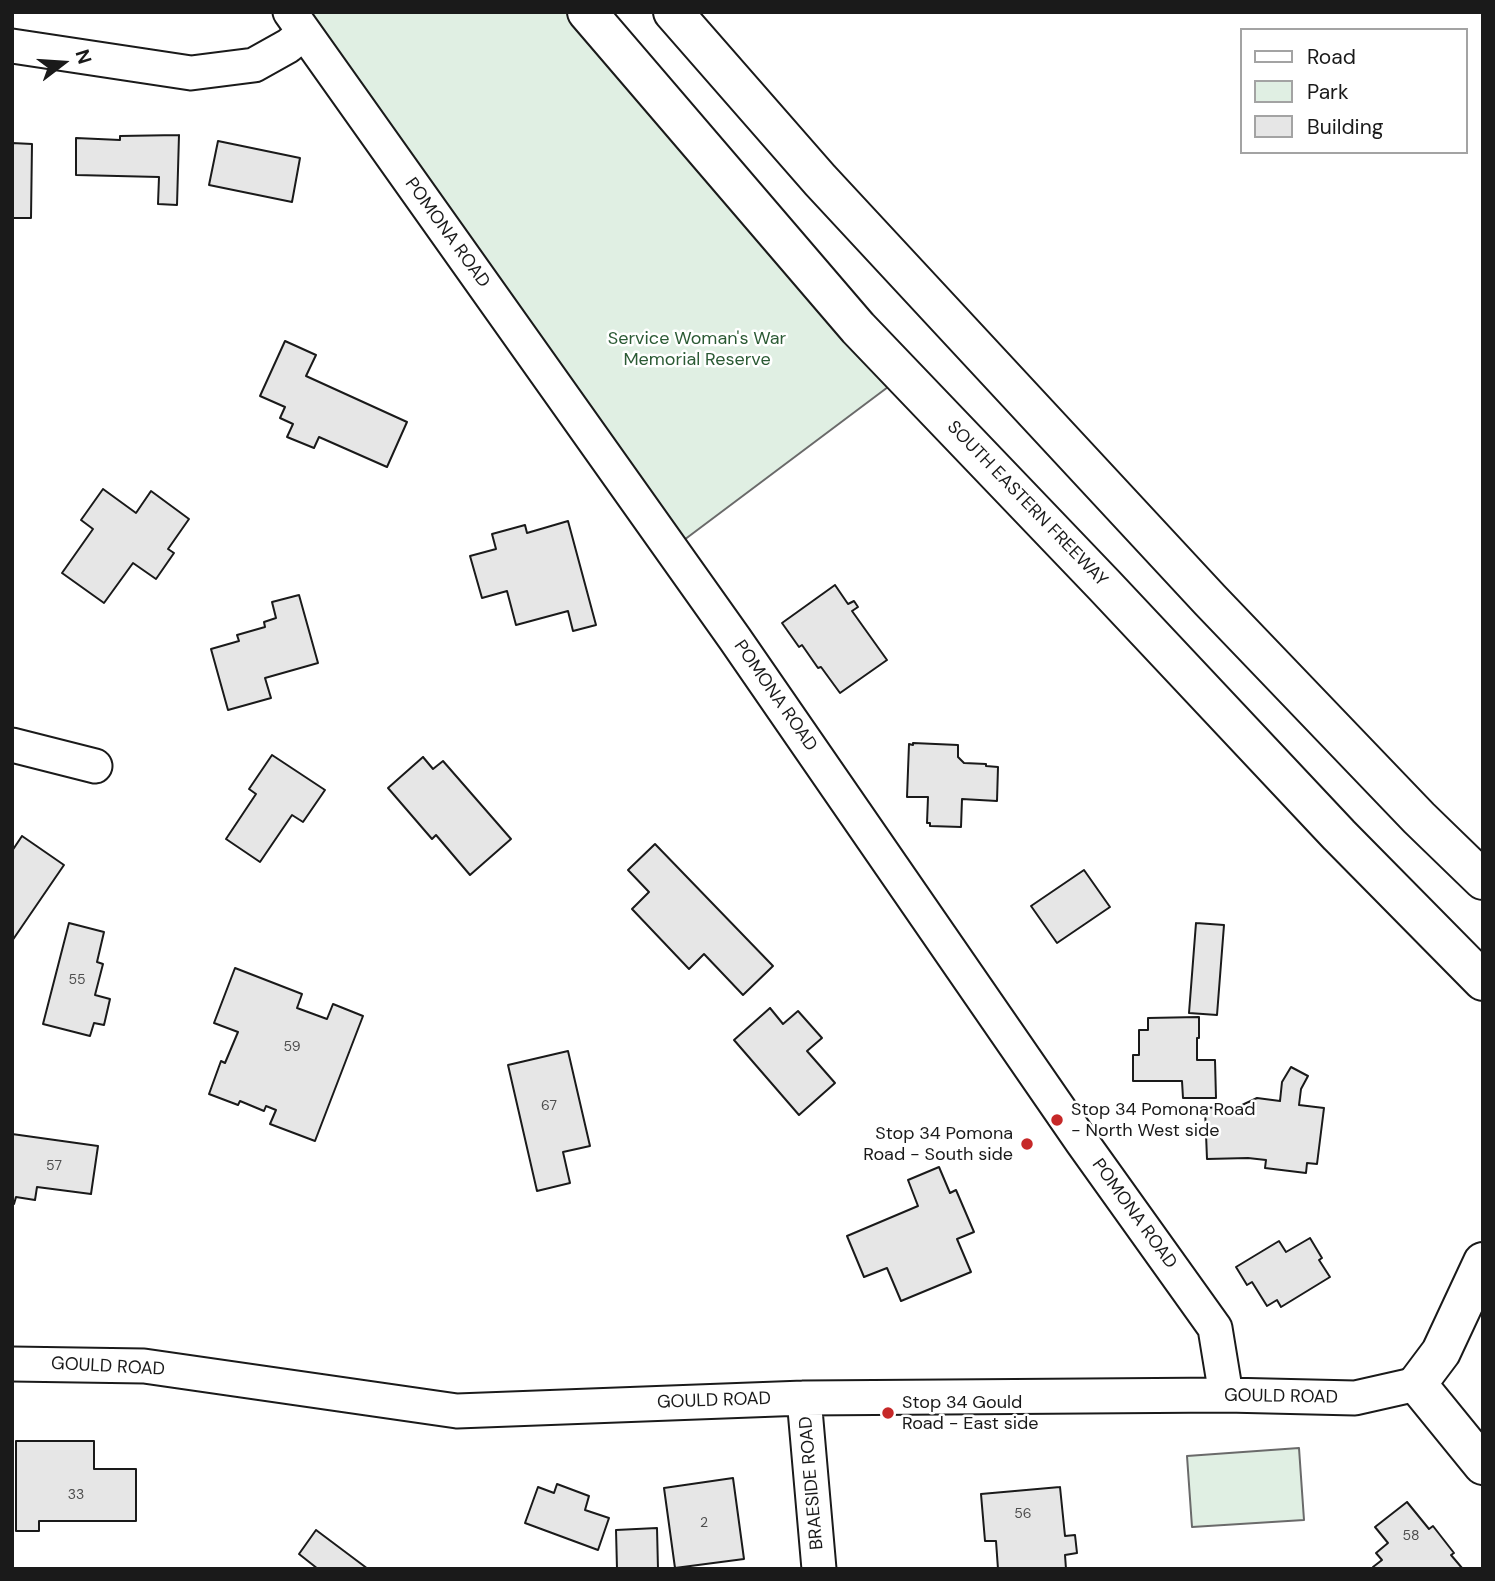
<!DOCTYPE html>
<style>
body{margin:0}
#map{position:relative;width:1495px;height:1581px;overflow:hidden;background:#fff;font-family:"DM Sans",sans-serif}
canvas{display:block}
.frame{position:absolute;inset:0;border:14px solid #1a1a1a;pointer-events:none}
.legend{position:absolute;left:1240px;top:28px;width:228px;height:126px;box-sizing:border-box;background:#fff;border:2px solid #a3a3a3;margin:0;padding:9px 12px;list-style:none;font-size:21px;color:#1a1a1a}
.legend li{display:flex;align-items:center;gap:14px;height:35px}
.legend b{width:35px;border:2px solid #a3a3a3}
.north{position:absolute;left:28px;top:28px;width:70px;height:70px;-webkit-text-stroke:5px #fff;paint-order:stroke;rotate:73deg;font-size:19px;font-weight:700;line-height:28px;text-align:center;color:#1a1a1a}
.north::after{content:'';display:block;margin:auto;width:24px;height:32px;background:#1a1a1a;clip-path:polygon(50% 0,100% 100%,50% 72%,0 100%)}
</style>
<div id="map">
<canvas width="1495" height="1581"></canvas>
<div class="frame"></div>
<ul class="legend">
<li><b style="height:9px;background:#fff"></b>Road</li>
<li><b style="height:19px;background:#e0efe3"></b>Park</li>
<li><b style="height:19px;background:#e6e6e6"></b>Building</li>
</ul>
<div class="north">N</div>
</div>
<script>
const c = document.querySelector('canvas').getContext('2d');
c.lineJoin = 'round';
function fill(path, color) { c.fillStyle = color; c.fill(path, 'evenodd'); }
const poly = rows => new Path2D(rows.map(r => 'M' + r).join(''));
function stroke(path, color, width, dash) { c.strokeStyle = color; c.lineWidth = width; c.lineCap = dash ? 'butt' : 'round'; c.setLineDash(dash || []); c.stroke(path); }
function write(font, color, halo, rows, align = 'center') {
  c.font = font + ' "DM Sans",sans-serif'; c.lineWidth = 5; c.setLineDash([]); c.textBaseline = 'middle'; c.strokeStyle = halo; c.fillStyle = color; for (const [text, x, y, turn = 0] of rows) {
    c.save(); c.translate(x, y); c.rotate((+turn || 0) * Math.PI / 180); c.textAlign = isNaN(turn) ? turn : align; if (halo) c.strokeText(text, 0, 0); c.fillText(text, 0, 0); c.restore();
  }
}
const green = poly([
 [296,12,587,12,904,375,672,549,296,12],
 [1299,1448,1304,1520,1192,1527,1187,1456,1299,1448]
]);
fill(green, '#e0efe3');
stroke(green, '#6a6a6a', 2);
const building = poly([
 [179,135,177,205,158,204,159,177,76,175,76,138,120,140,120,136,179,135],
 [218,141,300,158,292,202,209,185,218,141],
 [12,143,32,144,31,218,12,218,12,143],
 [285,341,316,355,306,376,407,422,387,467,319,437,314,448,287,437,293,424,280,418,285,407,260,396,285,341],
 [103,489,136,513,151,491,189,519,168,549,174,553,156,579,133,563,104,603,62,573,93,529,81,520,103,489],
 [568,521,596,625,573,631,568,611,516,625,507,591,482,598,470,556,496,549,492,534,525,525,527,533,568,521],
 [835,585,848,604,854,601,858,607,852,611,887,660,840,693,821,667,818,668,802,645,799,647,782,623,835,585],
 [299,595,318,663,265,678,271,698,228,710,211,649,239,641,237,635,265,627,264,622,276,618,272,602,299,595],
 [913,743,958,745,958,757,964,763,986,764,986,766,998,767,997,801,962,799,961,827,930,826,930,823,927,823,928,797,907,797,909,744,913,745,913,743],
 [272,755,325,790,303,822,292,815,260,862,226,839,256,794,249,789,272,755],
 [423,757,433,769,443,761,511,839,470,875,436,835,432,839,388,788,423,757],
 [22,836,64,865,12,941,12,851,22,836],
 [655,844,773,966,743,995,704,954,689,969,632,909,649,892,628,870,655,844],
 [1084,870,1110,907,1057,943,1031,906,1084,870],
 [69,923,104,932,97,962,103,964,95,995,110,999,104,1025,94,1023,90,1036,43,1024,69,923],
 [1196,923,1224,925,1217,1015,1189,1013,1196,923],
 [235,968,302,994,297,1008,327,1019,333,1004,363,1016,315,1141,270,1124,276,1110,266,1106,264,1111,240,1101,238,1105,209,1094,221,1061,225,1063,238,1032,214,1023,235,968],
 [770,1008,783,1024,798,1011,822,1038,807,1051,835,1083,799,1115,734,1040,770,1008],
 [1199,1017,1199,1038,1197,1038,1197,1060,1215,1060,1216,1098,1183,1098,1182,1081,1133,1081,1133,1055,1139,1055,1139,1030,1148,1030,1148,1018,1199,1017],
 [568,1051,590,1146,563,1152,570,1183,537,1191,508,1065,568,1051],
 [1291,1067,1308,1076,1301,1089,1299,1105,1324,1108,1317,1164,1307,1163,1306,1173,1265,1168,1266,1160,1248,1158,1207,1159,1205,1108,1240,1106,1257,1098,1280,1101,1282,1082,1291,1067],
 [12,1134,98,1146,91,1194,37,1187,35,1200,16,1197,14,1204,12,1203,12,1134],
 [939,1167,950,1193,956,1190,974,1232,957,1239,971,1272,901,1301,887,1268,864,1277,847,1236,918,1206,908,1180,939,1167],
 [1310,1238,1322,1258,1319,1260,1330,1277,1281,1307,1277,1300,1267,1306,1252,1282,1247,1285,1236,1267,1279,1241,1286,1252,1310,1238],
 [16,1441,94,1441,94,1469,136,1469,136,1521,39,1521,39,1531,16,1531,16,1441],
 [733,1478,744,1559,675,1568,664,1488,733,1478],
 [557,1484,589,1496,585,1510,609,1518,598,1550,525,1523,538,1487,554,1493,557,1484],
 [1060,1487,1065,1536,1075,1535,1077,1553,1065,1555,1066,1569,998,1569,996,1541,985,1541,981,1494,1060,1487],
 [1407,1502,1429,1529,1433,1526,1454,1553,1451,1555,1462,1568,1374,1569,1373,1567,1382,1560,1376,1553,1388,1543,1375,1527,1407,1502],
 [657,1528,658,1569,617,1569,616,1530,657,1528],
 [316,1530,368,1569,318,1569,299,1554,316,1530]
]);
fill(building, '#e6e6e6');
stroke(building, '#1a1a1a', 2);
const minor = poly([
 [290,12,735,639,1082,1142,1215,1328,1226,1395],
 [12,46,191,73,254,65,288,46,304,33],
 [12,745,95,766],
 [12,1364,144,1366,457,1411,804,1398,1226,1395,1355,1398,1417,1384],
 [804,1398,819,1569]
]);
const major = poly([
 [1483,1262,1441,1352,1417,1384,1483,1465]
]);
const highway = poly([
 [587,12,858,328,1105,586,1339,835,1483,981],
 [673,12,820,180,1210,600,1419,818,1483,880]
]);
stroke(minor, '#1a1a1a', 37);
stroke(major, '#1a1a1a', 42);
stroke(highway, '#1a1a1a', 42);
stroke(minor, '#fff', 33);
stroke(major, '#fff', 38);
stroke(highway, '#fff', 38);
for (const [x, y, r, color] of [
 [1057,1120,7,"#c62828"],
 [1027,1144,7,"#c62828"],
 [888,1413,7,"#c62828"]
]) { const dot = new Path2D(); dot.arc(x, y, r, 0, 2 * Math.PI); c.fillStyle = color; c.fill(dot); stroke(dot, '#fff', 2.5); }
write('14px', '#4d4d4d', null, [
 ["55",77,980],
 ["59",292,1047],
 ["67",549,1106],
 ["57",54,1166],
 ["33",76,1495],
 ["56",1023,1514],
 ["2",704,1523],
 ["58",1411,1536]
]);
write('18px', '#1a1a1a', '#fff', [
 ["POMONA ROAD",447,233,54],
 ["SOUTH EASTERN FREEWAY",1027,504,46],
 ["POMONA ROAD",775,696,55],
 ["POMONA ROAD",1134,1214,54],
 ["GOULD ROAD",108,1367,3],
 ["GOULD ROAD",1281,1397,1],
 ["GOULD ROAD",714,1401,-2],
 ["BRAESIDE ROAD",812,1483,-95]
]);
write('18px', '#2b5a34', '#fff', [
 ["Service Woman's War",697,339],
 ["Memorial Reserve",697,360]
]);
write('18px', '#1a1a1a', '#fff', [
 ["Stop 34 Pomona Road",1071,1110],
 ["- North West side",1071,1131],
 ["Stop 34 Pomona",1013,1134,"right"],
 ["Road - South side",1013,1155,"right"],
 ["Stop 34 Gould",902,1403],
 ["Road - East side",902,1424]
], 'left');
</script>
